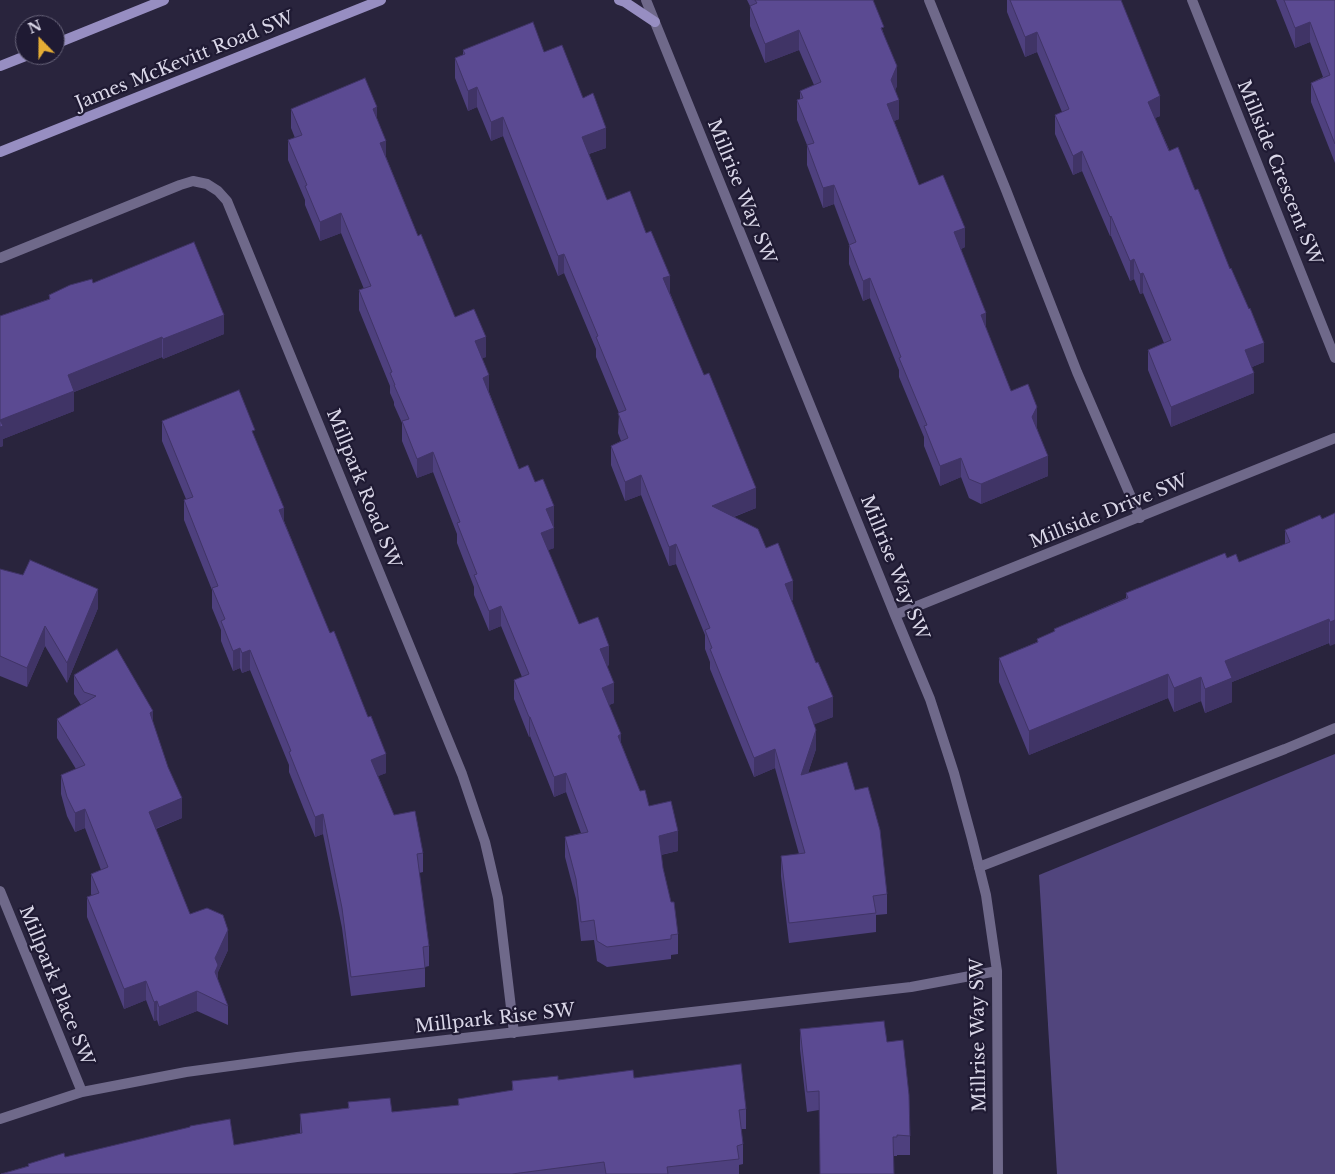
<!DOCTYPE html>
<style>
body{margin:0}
#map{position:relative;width:1335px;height:1174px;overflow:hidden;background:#29243d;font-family:"Libre Baskerville",serif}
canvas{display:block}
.north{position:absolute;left:15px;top:15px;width:50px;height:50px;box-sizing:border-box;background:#1f1a33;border:1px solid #69657b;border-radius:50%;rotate:338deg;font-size:14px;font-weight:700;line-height:20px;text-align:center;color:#d9d6e7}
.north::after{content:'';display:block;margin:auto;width:18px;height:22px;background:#e5ad35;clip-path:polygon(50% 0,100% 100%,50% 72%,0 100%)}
</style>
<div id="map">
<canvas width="1335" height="1174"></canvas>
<div class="north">N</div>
</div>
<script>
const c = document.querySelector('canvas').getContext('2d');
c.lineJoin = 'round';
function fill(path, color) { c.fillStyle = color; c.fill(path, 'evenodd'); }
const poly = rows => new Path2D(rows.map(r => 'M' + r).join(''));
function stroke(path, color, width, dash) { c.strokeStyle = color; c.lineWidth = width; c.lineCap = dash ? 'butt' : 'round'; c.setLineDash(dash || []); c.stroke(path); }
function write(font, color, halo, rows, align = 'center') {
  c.font = font + ' "Libre Baskerville",serif'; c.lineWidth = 4.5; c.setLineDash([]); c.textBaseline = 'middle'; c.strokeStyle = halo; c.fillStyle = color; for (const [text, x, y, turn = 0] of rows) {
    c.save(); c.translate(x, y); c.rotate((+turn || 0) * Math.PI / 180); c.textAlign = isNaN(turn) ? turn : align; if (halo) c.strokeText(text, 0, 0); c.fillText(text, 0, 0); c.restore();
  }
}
fill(poly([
 [1335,754,1335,1174,1057,1174,1039,875]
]), '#51457d');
stroke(poly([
 [929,0,1006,190,1077,372,1140,518],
 [979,867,1285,749,1335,728]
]), '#6f698a', 10);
stroke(poly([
 [646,0,895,615,930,699,954,773,972,839,986,895,997,971,998,1174],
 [1192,0,1335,358],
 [0,258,180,185,193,181,207,184,218,191,227,201,462,774,485,842,498,898,514,1033],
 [895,615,1335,438],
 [0,891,82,1092],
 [0,1119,82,1092,186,1072,297,1057,911,987,997,971]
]), '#6f698a', 10);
stroke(poly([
 [619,0,625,2,655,22],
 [55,44,164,0],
 [0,66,28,55],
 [0,152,381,0]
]), '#978ec2', 10);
fill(poly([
 [747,0,873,0,884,35,897,86,895,90,899,119,894,121,919,185,965,247,961,249,986,328,1011,391,1037,427,1037,428,1048,476,981,504,969,498,961,477,940,486,924,446,924,437,899,377,899,370,870,298,863,301,849,264,849,244,834,204,823,208,807,165,807,145,797,120,797,100,800,99,800,91,814,85,799,50,765,63,750,26,750,6],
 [1007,0,1121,0,1160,116,1155,118,1264,362,1252,367,1254,393,1171,427,1148,370,1148,350,1164,343,1143,293,1140,294,1134,279,1130,281,1111,236,1110,236,1082,171,1073,175,1055,134,1055,115,1062,112,1037,52,1025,57,1007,12],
 [1276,0,1335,0,1335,163,1311,102,1311,83,1323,77,1310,42,1295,48],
 [463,50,544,52,583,98,606,148,589,154,607,200,670,293,756,508,734,517,766,548,793,600,791,601,833,717,814,724,816,749,808,773,855,790,887,894,887,914,876,915,876,932,789,943,781,876,781,856,799,854,775,768,754,777,710,669,710,662,705,649,705,635,676,564,669,566,641,495,625,501,611,465,611,446,621,441,618,433,619,413,596,357,596,349,564,273,558,276,503,136,491,141,477,107,468,111,455,78,455,58,463,55],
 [291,109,377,119,386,157,418,236,455,317,486,357,482,358,489,392,519,469,535,482,554,526,554,548,548,550,579,624,609,665,607,666,614,703,609,705,621,743,640,791,649,806,678,851,661,855,663,868,678,934,678,954,671,955,671,959,607,967,597,961,594,940,581,941,576,899,565,857,565,837,581,833,566,792,554,797,530,736,529,737,514,699,514,680,522,677,501,626,489,631,474,595,474,587,457,543,457,534,433,472,417,478,402,441,402,423,394,405,394,402,390,393,390,386,359,310,359,290,364,289,341,233,320,241,305,205,305,200,288,160,288,140,295,138,291,128],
 [93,283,224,334,163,359,162,357,74,392,74,411,3,439,3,446,0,447,0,316,49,299,49,295],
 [162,421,255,438,284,521,386,773,378,776,394,815,423,853,423,872,419,873,429,946,429,966,425,967,425,987,351,996,342,928,323,834,315,837,289,772,289,765,250,670,242,673,240,668,233,671,221,641,221,630,212,608,212,590,184,520,184,500,186,499,162,441],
 [1335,513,1330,646,1329,643,1232,682,1232,702,1205,713,1201,701,1174,712,1168,698,1029,755,999,682,999,658,1037,642,1037,639,1054,632,1054,629,1126,598,1126,593,1227,558,1239,562,1285,544,1285,530,1322,519],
 [0,569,98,608,67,683,45,646,27,687,0,676],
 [74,675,153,723,182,818,156,829,190,914,228,950,218,972,218,981,228,1006,228,1025,197,1011,159,1026,157,1020,154,1021,146,1000,124,1009,87,917,87,897,92,896,91,894,91,874,101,870,85,828,75,832,67,816,61,794,61,775,76,769,57,738,57,719,81,705,74,694],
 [800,1029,887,1042,910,1136,910,1155,897,1155,897,1156,893,1156,819,1110,807,1112,800,1049],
 [634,1078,746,1109,746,1129,741,1129,743,1144,743,1164,739,1165,739,1174,1,1174,28,1166,28,1164,65,1157,234,1145,300,1133,300,1114,348,1108,348,1102,392,1112,458,1105,458,1099,512,1091,512,1081]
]), '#4e407e');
fill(poly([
 [1310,22,1310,42,1295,48,1295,28],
 [799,30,799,50,765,63,765,44],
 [1037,32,1037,52,1025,57,1025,37],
 [897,66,897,86,891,100,891,80],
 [477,87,477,107,468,111,468,91],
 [1160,96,1160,116,1148,121,1148,102],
 [899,100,899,119,887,124,887,104],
 [377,107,377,127,373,109],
 [503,117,503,136,491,141,491,122],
 [606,128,606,148,582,156,582,137],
 [386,141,386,160,380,143],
 [1082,151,1082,171,1073,175,1073,156],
 [834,185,834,204,823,208,823,188],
 [341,213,341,233,320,241,320,222],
 [1111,216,1111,236,1110,236,1110,217],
 [965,228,965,247,954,252,954,232],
 [564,254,564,273,558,276,558,256],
 [1134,259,1134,279,1130,281,1130,261],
 [1143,273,1143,293,1140,294,1140,274],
 [670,276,670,295,663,278],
 [870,278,870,298,863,301,863,281],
 [986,313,986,332,981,315],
 [224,315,224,334,163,359,163,339],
 [162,337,162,357,74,392,74,411,3,439,3,446,0,447,0,420,68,375],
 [486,337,486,357,475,361,475,341],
 [1264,343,1264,362,1245,370,1245,350],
 [1254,373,1254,393,1171,427,1171,407],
 [489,375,489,395,483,378],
 [1037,407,1037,427,1032,436,1032,417],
 [433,452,433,472,417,478,417,459],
 [1048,456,1048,476,981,504,981,484],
 [961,458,961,477,940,486,940,466],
 [641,475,641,495,625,501,625,482],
 [756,488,756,508,712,525,712,506],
 [554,506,554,526,546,529,546,509],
 [284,508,284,528,279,510],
 [554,528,554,548,541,553,541,533],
 [676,544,676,564,669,566,669,547],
 [793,581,793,600,785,604,785,584],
 [98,589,98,608,67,683,67,663],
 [501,606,501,626,489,631,489,611],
 [1329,619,1329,643,1232,682,1232,702,1205,713,1205,689,1225,661],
 [1335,620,1335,644,1330,646,1330,622],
 [45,626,45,646,27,687,27,668],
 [609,646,609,665,600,669,600,649],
 [240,648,240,668,233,671,233,651],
 [250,650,250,670,242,673,242,653],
 [1168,674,1168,698,1029,755,1029,731],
 [1201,677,1201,701,1174,712,1174,688],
 [614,683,614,703,602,708,602,688],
 [833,697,833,717,808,727,808,707],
 [153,711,153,730,150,713],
 [529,717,530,717,530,736,529,737],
 [816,730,816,749,801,794,801,775],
 [621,734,621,754,618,736],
 [775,749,775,768,754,777,754,758],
 [386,754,386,773,371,779,371,760],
 [566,773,566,792,554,797,554,777],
 [182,798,182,818,149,831,149,812],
 [85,809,85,828,75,832,75,813],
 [323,814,323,834,315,837,315,817],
 [678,831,678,851,659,855,659,836],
 [228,930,228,950,218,972,218,985,215,992,215,958],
 [146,981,146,1000,124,1009,124,989],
 [197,991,197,1011,159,1026,159,1007],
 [157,1001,157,1020,154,1021,154,1002]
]), '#403466');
const building = poly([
 [755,0,873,0,884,27,881,28,897,66,891,80,899,100,887,104,919,185,943,175,965,228,954,232,986,313,981,315,1011,391,1028,384,1037,407,1032,417,1048,456,981,484,969,479,961,458,940,466,924,426,927,425,899,358,901,357,870,278,863,281,849,245,856,242,834,185,823,188,807,145,814,143,797,100,803,98,800,91,821,82,799,30,765,44,750,6,757,3,755,0],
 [1010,0,1121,0,1160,96,1148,102,1169,151,1178,147,1195,190,1198,189,1230,269,1231,268,1249,309,1250,308,1264,343,1245,350,1254,373,1171,407,1148,350,1171,340,1143,273,1140,274,1134,259,1130,261,1111,216,1110,217,1082,151,1073,156,1055,115,1069,109,1037,32,1025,37,1010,0],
 [1284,0,1335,0,1335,144,1311,83,1330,75,1310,22,1295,28,1284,0],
 [533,22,544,52,562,45,583,98,593,93,606,128,582,137,607,200,630,191,646,233,651,231,670,276,663,278,704,375,709,373,756,488,712,506,758,529,766,548,778,543,793,581,785,584,816,663,818,662,833,697,808,707,816,730,801,775,847,762,855,790,868,787,880,830,887,894,873,896,876,913,789,923,781,856,805,853,775,749,754,758,710,649,712,648,705,630,710,628,676,544,669,547,641,475,625,482,611,446,628,438,618,413,626,410,596,337,598,336,564,254,558,256,503,117,491,122,477,87,468,91,455,58,465,54,463,50,533,22],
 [365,78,377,107,373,109,386,141,380,143,418,236,421,234,455,317,474,309,486,337,475,341,489,375,483,378,519,469,528,465,535,482,543,479,554,506,546,509,554,528,541,533,579,624,598,617,609,646,600,649,614,683,602,688,621,734,618,736,640,791,645,790,649,806,671,801,678,831,659,836,663,868,671,902,674,902,678,934,671,935,671,939,607,947,597,941,594,920,581,922,576,879,565,837,588,832,566,773,554,777,530,717,529,717,514,680,529,674,501,606,489,611,474,575,477,574,457,523,460,522,433,452,417,459,402,421,409,419,394,385,395,385,390,373,392,372,359,290,371,286,341,213,320,222,305,186,307,185,288,140,302,135,291,109,365,78],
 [194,242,224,315,163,339,162,337,68,375,74,391,0,420,3,426,0,427,0,316,50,299,49,295,70,285,92,279,93,283,194,242],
 [239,390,255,430,252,431,284,508,279,510,330,633,334,631,368,717,371,716,386,754,371,760,394,815,415,811,423,853,417,854,429,946,423,947,425,968,351,977,342,908,323,814,315,817,289,752,291,751,250,650,242,653,240,648,233,651,221,621,225,619,212,588,218,586,184,500,193,497,162,421,239,390],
 [1335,513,1335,620,1330,622,1329,619,1225,661,1232,678,1205,689,1201,677,1174,688,1168,674,1029,731,999,658,1038,642,1037,639,1055,631,1054,629,1128,598,1126,593,1225,553,1227,558,1236,554,1239,562,1290,542,1285,530,1320,515,1322,519,1335,513],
 [30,560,98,589,67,663,45,626,27,668,0,656,0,569,23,575,30,560],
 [117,649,153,711,150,713,168,767,182,798,149,812,190,914,207,908,223,915,228,930,215,958,218,965,215,972,228,1006,197,991,159,1007,157,1001,154,1002,146,981,124,989,87,897,99,893,91,874,108,867,85,809,75,813,67,797,61,775,85,765,57,719,96,696,84,692,74,675,117,649],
 [884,1021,887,1042,903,1040,909,1095,910,1136,897,1135,897,1137,893,1137,894,1174,820,1174,819,1091,807,1092,800,1029,884,1021],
 [741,1064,746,1109,739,1110,743,1144,737,1146,739,1159,667,1167,668,1174,606,1174,604,1162,512,1174,1,1174,29,1166,28,1164,64,1153,65,1157,190,1127,190,1126,230,1119,234,1145,302,1133,300,1114,349,1108,348,1102,390,1098,392,1112,459,1105,458,1099,513,1090,512,1081,558,1076,558,1080,633,1070,634,1078,741,1064]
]);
fill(building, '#5b4a92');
stroke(building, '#403466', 1);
write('18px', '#d9d6e7', '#1f1a33', [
 ["James McKevitt Road SW",185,61,-22],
 ["Millside Crescent SW",1279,173,68],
 ["Millrise Way SW",741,192,68],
 ["Millpark Road SW",363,489,68],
 ["Millside Drive SW",1109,512,-22],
 ["Millrise Way SW",894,568,68],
 ["Millpark Place SW",56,986,68],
 ["Millpark Rise SW",495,1019,-6],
 ["Millrise Way SW",979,1035,-91]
]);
</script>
